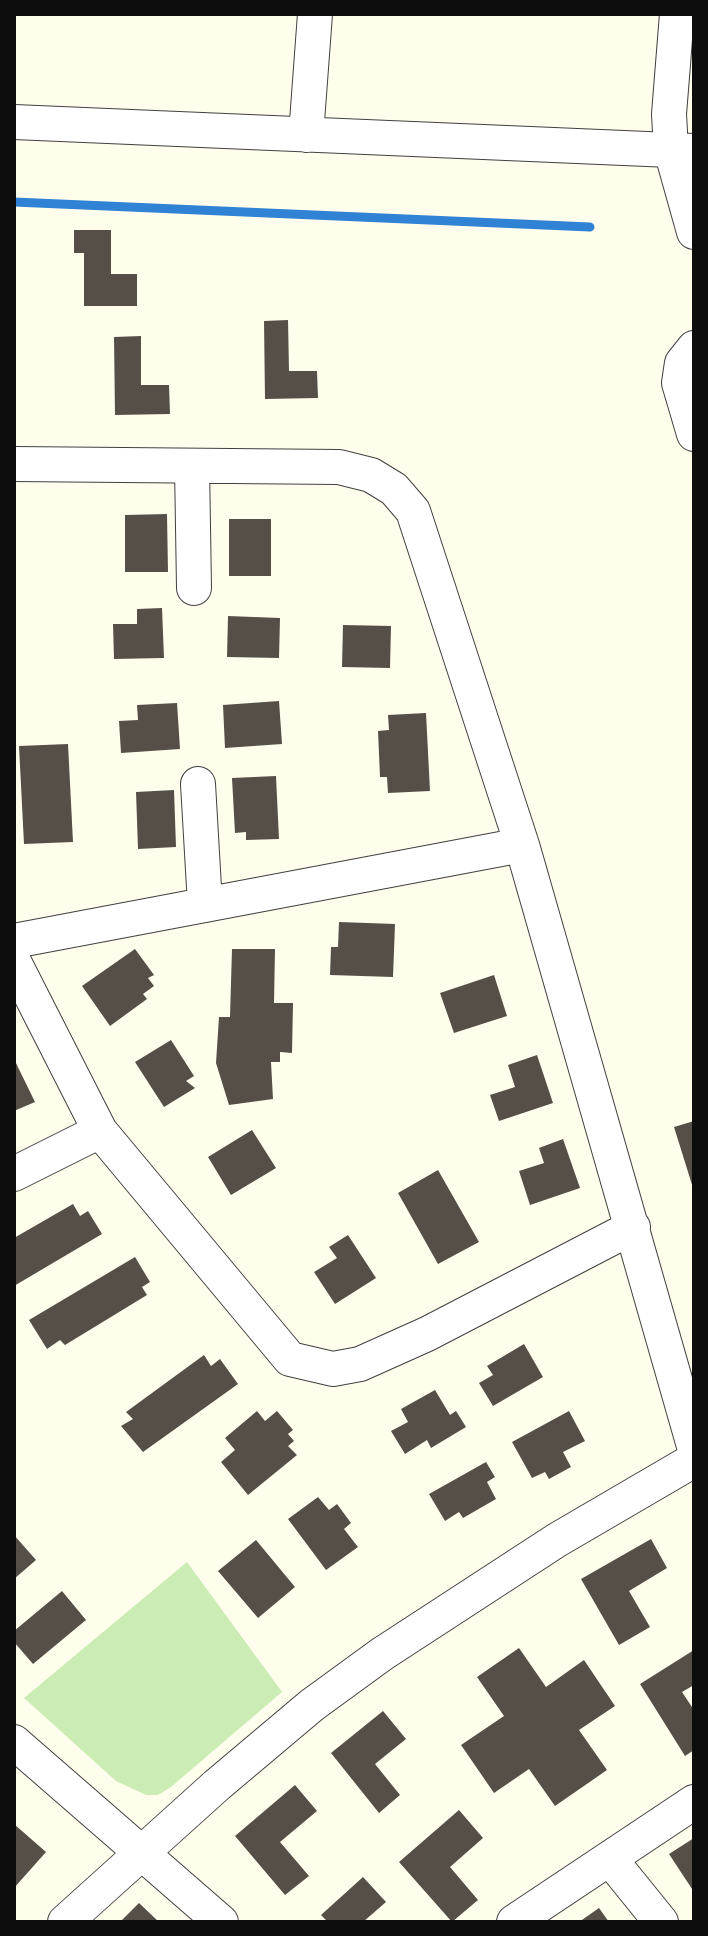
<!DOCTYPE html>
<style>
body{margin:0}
#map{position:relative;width:708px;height:1936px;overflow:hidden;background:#fffdec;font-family:"Playfair Display",serif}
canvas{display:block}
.frame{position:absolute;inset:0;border:16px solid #0d0d0d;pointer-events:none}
</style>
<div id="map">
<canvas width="708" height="1936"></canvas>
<div class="frame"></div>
</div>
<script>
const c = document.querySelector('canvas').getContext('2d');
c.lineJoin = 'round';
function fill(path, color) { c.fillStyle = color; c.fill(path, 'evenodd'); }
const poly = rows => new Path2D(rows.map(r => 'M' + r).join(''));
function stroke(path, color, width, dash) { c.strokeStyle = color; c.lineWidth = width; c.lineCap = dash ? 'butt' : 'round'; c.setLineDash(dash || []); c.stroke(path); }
fill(poly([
 [187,1562,282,1692,171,1787,158,1795,146,1795,116,1781,24,1698]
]), '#cbecb4');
stroke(poly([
 [14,202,590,227]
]), '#3082d5', 9);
fill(poly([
 [74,230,111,230,111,274,137,274,137,306,84,306,84,253,74,253],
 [288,320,289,371,317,371,318,398,265,399,264,321],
 [141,336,141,385,169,385,170,414,115,415,114,337],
 [167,514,168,572,125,572,125,515],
 [229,519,271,519,271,576,229,576],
 [162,608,164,658,114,659,113,624,137,624,137,609],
 [228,616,280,618,279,658,227,657],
 [343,625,391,626,390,668,342,667],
 [279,701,282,744,225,748,223,705],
 [177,703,180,749,121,753,119,721,138,720,137,705],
 [426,713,430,791,388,793,387,777,380,777,378,731,389,730,388,715],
 [68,744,73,842,24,844,19,746],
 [276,776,279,839,246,840,246,832,235,833,232,778],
 [174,790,176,847,138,849,136,792],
 [339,922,395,924,393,977,330,975,331,947,338,947],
 [135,949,154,975,148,978,154,986,143,994,147,999,110,1026,82,986],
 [232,949,275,949,274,1003,293,1003,292,1053,280,1052,280,1062,271,1062,273,1099,229,1105,216,1063,219,1017,230,1017],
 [494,975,507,1016,454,1033,440,993],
 [171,1040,194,1076,186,1081,195,1088,164,1107,135,1062],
 [537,1055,553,1103,499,1121,490,1095,515,1087,508,1065],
 [14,1059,35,1102,14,1111],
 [694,1121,694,1188,693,1188,674,1127],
 [252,1130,276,1168,231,1195,208,1157],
 [563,1139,580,1188,530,1205,519,1171,544,1163,539,1148],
 [438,1170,479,1242,438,1264,398,1193],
 [73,1204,80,1216,88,1211,102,1234,14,1286,14,1238],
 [348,1235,376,1278,335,1304,314,1272,337,1258,329,1247],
 [135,1257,150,1282,142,1287,147,1295,65,1345,60,1340,47,1349,29,1320],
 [524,1344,543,1377,493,1406,479,1383,493,1375,487,1366],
 [204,1355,211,1366,220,1359,238,1384,143,1452,121,1426,133,1419,126,1412],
 [435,1390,450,1415,456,1411,466,1427,431,1448,427,1440,405,1454,391,1431,408,1422,401,1409],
 [257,1411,265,1421,277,1411,293,1430,288,1434,294,1441,288,1446,297,1455,248,1495,221,1462,235,1450,225,1438],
 [569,1411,585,1441,563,1452,571,1467,549,1479,545,1472,532,1478,512,1442],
 [486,1462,495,1477,487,1482,496,1499,463,1518,459,1512,445,1521,429,1494],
 [318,1497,329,1510,337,1504,351,1523,344,1529,358,1547,326,1570,288,1519],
 [14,1535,36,1560,14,1579],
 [651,1539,667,1568,629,1591,650,1627,619,1645,581,1579],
 [256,1540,295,1587,258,1618,218,1571],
 [62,1591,86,1620,33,1664,14,1642,14,1631],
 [519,1648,546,1687,584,1660,615,1706,579,1730,607,1770,555,1806,529,1769,494,1793,461,1745,504,1716,477,1677],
 [694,1650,694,1685,682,1692,694,1710,694,1750,685,1756,640,1684],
 [383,1711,406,1739,375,1764,400,1795,379,1813,331,1753],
 [295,1785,317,1811,280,1842,309,1876,285,1895,235,1836],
 [459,1810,483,1838,450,1867,478,1900,452,1922,399,1862],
 [14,1824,46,1852,14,1888],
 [694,1838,694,1892,669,1854],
 [363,1877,386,1902,363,1922,328,1922,321,1915],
 [139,1903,159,1922,120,1922],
 [599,1908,609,1922,579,1922]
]), '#564f48');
const minor = poly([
 [677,14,669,114,671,150,694,232],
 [14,122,694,151],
 [306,135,315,14],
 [694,348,682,363,679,383,694,434],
 [14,464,339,467,371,475,394,489,413,511,522,845,694,1446],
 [192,466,194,588],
 [198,784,205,905],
 [14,941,522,845],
 [14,962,100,1131,290,1359,333,1369,360,1364,427,1334,633,1227],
 [14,1174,100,1131],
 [14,1742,221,1922],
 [610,1859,661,1922],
 [65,1922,217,1785,312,1705,382,1654,557,1540,694,1460],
 [514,1922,694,1802]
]);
stroke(minor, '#404040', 36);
stroke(minor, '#fff', 34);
</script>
